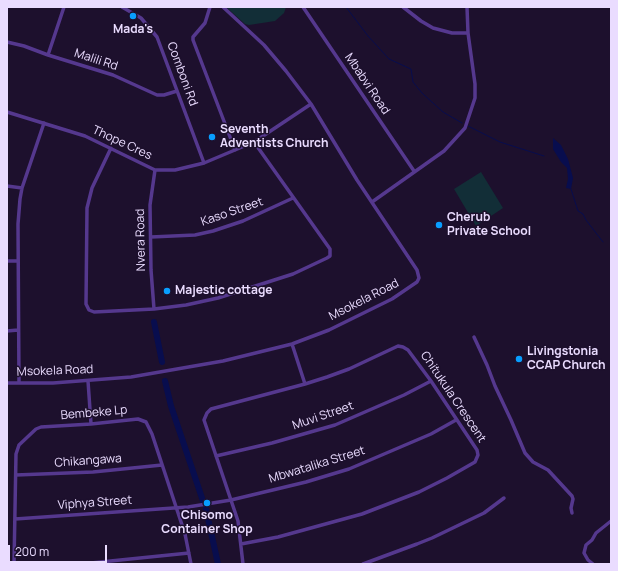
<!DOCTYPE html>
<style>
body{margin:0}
#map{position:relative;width:618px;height:571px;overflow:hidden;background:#1d102d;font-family:Manrope,sans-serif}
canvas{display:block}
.frame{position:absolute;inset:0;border:8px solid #eadcff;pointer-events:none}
.scale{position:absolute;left:8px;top:545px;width:99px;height:18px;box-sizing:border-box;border:2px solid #eadcff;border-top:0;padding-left:5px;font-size:12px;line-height:14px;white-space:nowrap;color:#eadcff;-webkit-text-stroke:3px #1d102d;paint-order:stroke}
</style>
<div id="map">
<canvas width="618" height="571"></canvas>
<div class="frame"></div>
<div class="scale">200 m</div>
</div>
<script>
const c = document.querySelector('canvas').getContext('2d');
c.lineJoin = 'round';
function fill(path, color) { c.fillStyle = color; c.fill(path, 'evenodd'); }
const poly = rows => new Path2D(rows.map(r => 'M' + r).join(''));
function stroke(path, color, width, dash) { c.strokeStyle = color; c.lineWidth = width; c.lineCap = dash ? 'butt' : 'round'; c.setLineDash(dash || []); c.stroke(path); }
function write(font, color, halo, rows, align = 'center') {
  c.font = font + ' Manrope,sans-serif'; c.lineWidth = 3; c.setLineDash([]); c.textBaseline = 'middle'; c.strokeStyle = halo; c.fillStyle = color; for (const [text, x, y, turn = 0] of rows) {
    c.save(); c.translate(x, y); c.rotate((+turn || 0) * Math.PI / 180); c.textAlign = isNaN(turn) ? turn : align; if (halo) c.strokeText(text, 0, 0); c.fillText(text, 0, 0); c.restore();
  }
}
fill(poly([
 [226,7,286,7,284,13,275,21,249,25,245,24],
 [481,172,503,208,476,226,454,189]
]), '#122e37');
fill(poly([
 [553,138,561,145,568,159,573,178,571,189,566,188,568,179,567,168,561,162,553,149]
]), '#080d4e');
stroke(poly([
 [346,7,368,36,389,59,411,69,413,82,422,93,443,112,462,123],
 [468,126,500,142,544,156],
 [571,189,578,211,583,214,586,220,603,242]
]), '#080d4e', 1);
stroke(poly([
 [154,322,162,362],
 [165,381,171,406,203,501],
 [206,509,218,564]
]), '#080d4e', 6);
stroke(poly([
 [122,7,141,18,157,37,204,163],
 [210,7,205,23,193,37,193,40,235,150],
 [303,7,414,171],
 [403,7,421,21,433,28,452,33,468,33],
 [7,42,24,46,48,55,113,75,157,95,164,95,177,91],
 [48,55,64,7],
 [7,112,85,136,155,170,175,170,204,163,254,142,311,104],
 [111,148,92,188,87,208,86,304,89,310,94,312,154,309,186,305,218,298,293,274,327,258,330,256,330,249,254,142],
 [7,186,22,188],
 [372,202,444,151,465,128,475,98,475,84,468,33,467,7],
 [151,237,195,235,213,231,243,221,293,198],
 [7,261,18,261],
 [154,309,151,270,150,205,155,170],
 [7,331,18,330],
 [474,337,487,365,495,386,511,420,525,453,533,462,548,470,572,496,573,499,571,508,572,513],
 [292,344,305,384],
 [88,381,91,424],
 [7,383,53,383,131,377,223,361,292,344,329,330,392,299,417,282,419,278,417,270,357,180,311,104,286,71,264,45,223,7],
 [19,383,18,224,20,199,22,188,44,123],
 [216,456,272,443,335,425,404,395,431,381],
 [16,475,93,472,162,465],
 [15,519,188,507,231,500,306,482,349,469,431,434,456,420],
 [241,544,278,537,362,514,419,492,447,478,475,462,478,455,477,450,431,381,408,350,403,347,398,346,349,369,327,377,305,384,211,409,207,413,204,420,238,521,243,564],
 [14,564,16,454,19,445,36,429,41,427,91,424,138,419,146,422,152,434,185,534,191,564],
 [81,564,189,553],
 [363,564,417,544,432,538,484,513,504,498],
 [593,564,588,560,584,553,586,545,592,540,596,533,611,521]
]), '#55388e', 3.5);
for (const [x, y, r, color] of [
 [133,16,4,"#089eff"],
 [212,137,4,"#089eff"],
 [439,225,4,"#089eff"],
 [167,291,4,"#089eff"],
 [519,359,4,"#089eff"],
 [207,503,4,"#089eff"]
]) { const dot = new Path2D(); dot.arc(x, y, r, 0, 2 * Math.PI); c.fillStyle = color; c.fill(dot); stroke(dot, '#1d102d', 1.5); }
write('bold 12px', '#eadcff', '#1d102d', [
 ["Mada's",133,30,"center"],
 ["Seventh",220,130],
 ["Adventists Church",220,144],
 ["Cherub",447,218],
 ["Private School",447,232],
 ["Majestic cottage",175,291],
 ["Livingstonia",527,352],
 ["CCAP Church",527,366],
 ["Chisomo",207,516,"center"],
 ["Container Shop",207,530,"center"]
], 'left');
write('12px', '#eadcff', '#1d102d', [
 ["Malili Rd",96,60,18],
 ["Comboni Rd",182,74,70],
 ["Mbabvi Road",367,84,56],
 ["Thope Cres",122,143,25],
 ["Kaso Street",232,212,-19],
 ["Nvera Road",141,240,-91],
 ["Msokela Road",364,300,-27],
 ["Msokela Road",55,371,-2],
 ["Chitukula Crescent",453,397,56],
 ["Bembeke Lp",94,413,-5],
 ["Muvi Street",323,416,-19],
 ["Chikangawa",88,461,-4],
 ["Mbwatalika Street",317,465,-17],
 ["Viphya Street",95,503,-4]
]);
</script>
